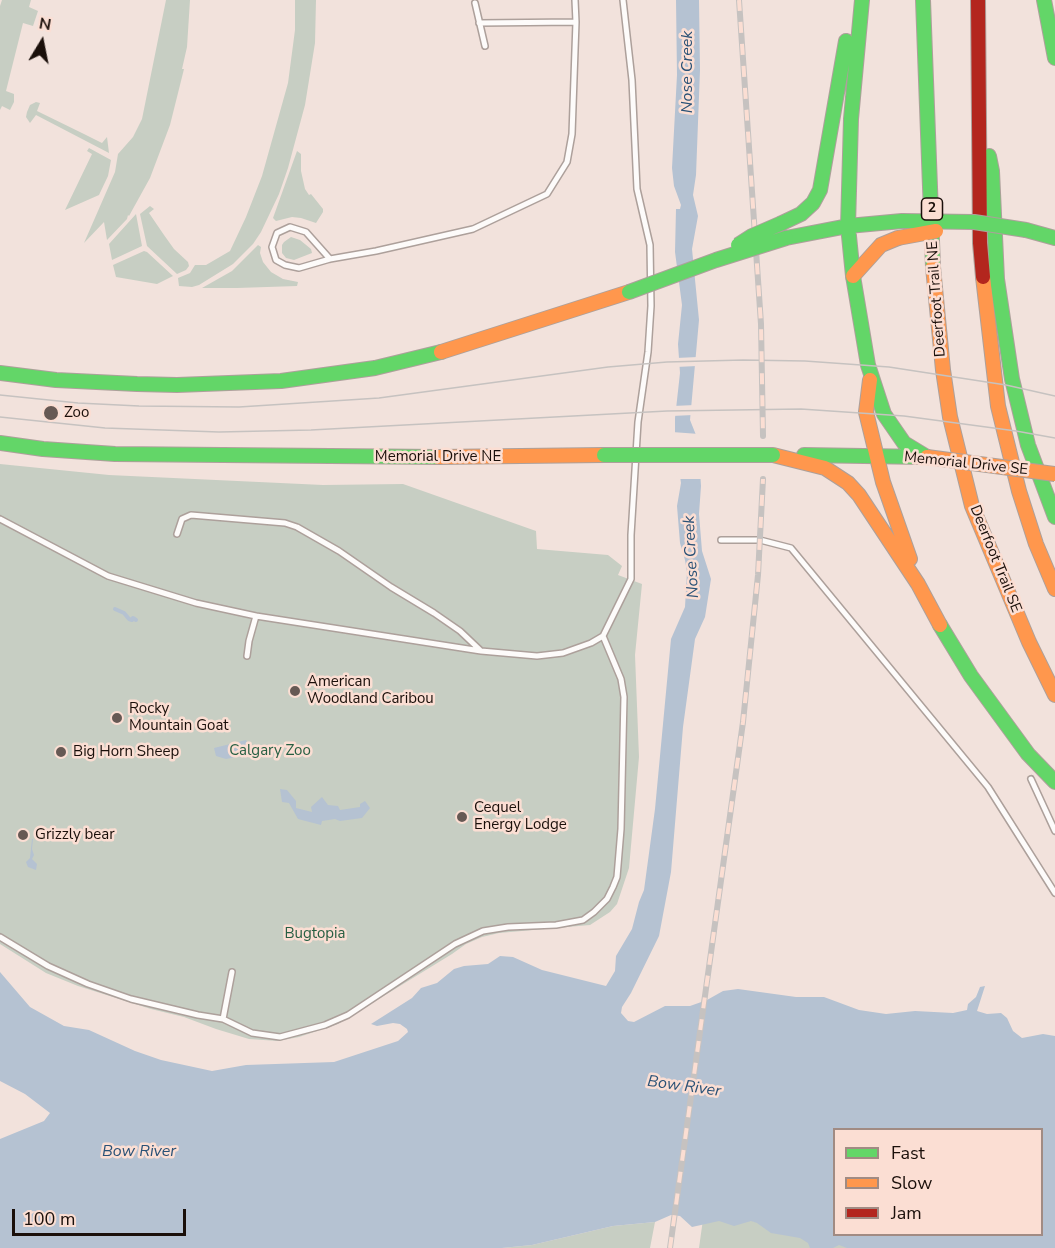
<!DOCTYPE html>
<style>
body{margin:0}
#map{position:relative;width:1055px;height:1248px;overflow:hidden;background:#f2e2dc;font-family:"Nunito Sans",sans-serif}
canvas{display:block}
.legend{position:absolute;left:833px;top:1128px;width:210px;height:108px;box-sizing:border-box;background:#fbded3;border:2px solid #a18b83;margin:0;padding:8px 10px;list-style:none;font-size:18px;color:#1a0f0a}
.legend li{display:flex;align-items:center;gap:12px;height:30px}
.legend b{width:30px;border:2px solid #a18b83}
.north{position:absolute;left:12px;top:12px;width:60px;height:60px;-webkit-text-stroke:4px #fbded3;paint-order:stroke;rotate:10deg;font-size:16px;font-weight:700;line-height:24px;text-align:center;color:#1a0f0a}
.north::after{content:'';display:block;margin:auto;width:21px;height:27px;background:#1a0f0a;clip-path:polygon(50% 0,100% 100%,50% 72%,0 100%)}
.scale{position:absolute;left:12px;top:1209px;width:174px;height:27px;box-sizing:border-box;border:3px solid #1a0f0a;border-top:0;padding-left:8px;font-size:18px;line-height:21px;white-space:nowrap;color:#1a0f0a;-webkit-text-stroke:4px #fbded3;paint-order:stroke}
</style>
<div id="map">
<canvas width="1055" height="1248"></canvas>
<ul class="legend">
<li><b style="height:8px;background:#63d668"></b>Fast</li>
<li><b style="height:8px;background:#ff974d"></b>Slow</li>
<li><b style="height:8px;background:#b3261e"></b>Jam</li>
</ul>
<div class="north">N</div>
<div class="scale">100 m</div>
</div>
<script>
const c = document.querySelector('canvas').getContext('2d');
c.lineJoin = 'round';
function fill(path, color) { c.fillStyle = color; c.fill(path, 'evenodd'); }
const poly = rows => new Path2D(rows.map(r => 'M' + r).join(''));
function stroke(path, color, width, dash) { c.strokeStyle = color; c.lineWidth = width; c.lineCap = dash ? 'butt' : 'round'; c.setLineDash(dash || []); c.stroke(path); }
function write(font, color, halo, rows, align = 'center') {
  c.font = font + ' "Nunito Sans",sans-serif'; c.lineWidth = 5; c.setLineDash([]); c.textBaseline = 'middle'; c.strokeStyle = halo; c.fillStyle = color; for (const [text, x, y, turn = 0] of rows) {
    c.save(); c.translate(x, y); c.rotate((+turn || 0) * Math.PI / 180); c.textAlign = isNaN(turn) ? turn : align; if (halo) c.strokeText(text, 0, 0); c.fillText(text, 0, 0); c.restore();
  }
}
fill(poly([
 [2,0,31,0,29,7,38,11,33,26,23,23,6,91,14,94,14,102,10,110,2,106,0,110,0,6],
 [166,0,190,0,187,47,182,69,184,69,170,125,150,178,129,216,128,215,127,219,107,240,104,222,84,243,115,172,118,154,133,137,142,119],
 [295,0,316,0,315,43,305,105,288,168,279,194,261,232,253,244,233,264,199,285,192,287,179,286,178,278,190,273,195,265,206,265,230,251,246,217,262,176,288,83,295,30],
 [36,102,40,103,37,111,84,134,102,143,107,137,109,153,36,115,30,123,26,117,27,112,30,105],
 [89,148,111,160,108,176,99,195,65,210,92,154,87,151],
 [297,151,301,154,301,171,305,189,309,195,311,194,323,209,323,212,316,223,301,218,292,217,276,221,273,218],
 [150,206,154,209,149,213,164,235,174,249,188,262,189,266,186,270,177,274,147,246,140,214],
 [136,214,142,246,112,260,109,244],
 [291,237,300,240,311,249,312,253,294,260,286,258,282,253,282,245,284,242],
 [258,245,261,247,260,253,263,262,271,272,283,279,298,282,297,286,237,288,202,288,232,271],
 [144,251,147,252,173,276,157,284,116,277,113,265],
 [0,464,109,475,323,485,403,484,536,531,537,549,608,555,622,566,618,575,642,584,635,655,639,757,629,868,617,904,610,912,590,925,499,933,482,937,466,944,452,954,338,1024,299,1037,278,1041,249,1039,216,1029,184,1017,151,1009,78,986,46,973,0,944],
 [704,1212,898,1248,699,1248],
 [655,1222,650,1248,502,1248,532,1245,613,1226]
]), '#c7cec3');
fill(poly([
 [676,0,699,0,700,70,696,175,693,195,698,216,692,249,699,320,690,420,698,440,701,486,699,514,702,551,711,579,705,617,695,639,683,727,671,872,659,936,631,993,622,1007,621,1013,628,1021,634,1022,665,1006,690,1006,707,1000,723,991,738,989,796,997,824,997,859,1010,886,1014,915,1011,953,1013,967,1010,968,1004,976,997,980,987,985,986,977,1011,987,1014,1001,1013,1007,1018,1013,1031,1022,1038,1043,1034,1055,1036,1055,1248,847,1248,839,1245,833,1248,810,1248,808,1243,800,1238,771,1233,757,1223,751,1221,734,1226,719,1221,692,1227,680,1216,671,1215,655,1222,613,1226,532,1245,502,1248,0,1248,0,1139,44,1121,50,1113,25,1094,0,1081,0,972,30,1007,64,1026,89,1030,135,1051,161,1060,212,1071,246,1065,334,1062,398,1041,408,1032,407,1029,400,1024,393,1023,377,1026,371,1024,412,998,421,988,437,983,454,969,464,966,488,964,500,956,513,957,542,970,606,986,615,971,616,956,632,929,639,902,644,890,655,809,671,639,685,607,687,572,685,560,680,543,677,506,681,483,675,442,675,418,680,373,678,344,682,305,675,252,676,209,680,209,681,205,674,186,672,168,677,75],
 [834,1130,1042,1130,1042,1234,834,1234],
 [246,740,248,745,247,752,241,756,226,759,216,756,214,748],
 [280,789,287,790,296,801,296,808,312,812,311,807,322,797,328,805,338,806,340,810,360,807,360,804,365,801,370,808,362,818,340,821,335,819,322,821,321,825,298,819,289,803,282,802],
 [32,839,33,839,32,849,34,855,32,859,37,864,36,870,28,867,26,862,30,858]
]), '#b5c2d2');
fill(poly([
 [698,357,697,366,676,367,676,358],
 [695,405,693,415,672,416,673,406],
 [672,432,699,434,704,451,703,479,677,479]
]), '#f2e2dc');
stroke(poly([
 [115,609,124,613,129,619,132,620,133,618,136,620]
]), '#b5c2d2', 4);
const lane = poly([
 [475,3,485,46],
 [479,23,576,22],
 [330,259,306,232,290,227,277,233,272,247,276,260,285,265,299,268,330,259,376,251,473,229,547,194,567,162,572,134,576,22,575,0],
 [0,519,108,576,196,603,256,616,481,651,537,656,563,653,591,643,603,636,631,579,631,535,638,422,648,352,651,306,650,245,637,189,632,80,623,0],
 [177,534,182,519,191,515,285,523,297,527,339,551,391,587,434,613,460,631,480,650],
 [721,540,760,540,791,548,988,787,1055,893],
 [247,656,249,641,256,616],
 [1031,779,1055,831],
 [0,937,48,966,88,984,131,999,198,1015,223,1019,252,1033,280,1037,325,1025,348,1015,455,944,483,931,508,927,556,925,583,920,594,912,607,899,613,887,617,877,621,829,624,697,621,679,603,636],
 [223,1019,232,972]
]);
const fast = poly([
 [862,0,851,119,848,226,853,276,868,365,884,414,904,443,927,457],
 [923,0,933,267],
 [1044,0,1055,58],
 [989,156,992,171,997,279,1012,379,1028,445,1055,517],
 [782,223,801,214,813,203,820,190,846,41],
 [1026,230,1055,238],
 [786,238,848,226,902,221],
 [0,373,56,380,137,384,177,385,281,381,375,368,441,352],
 [0,443,43,449,115,454,438,457],
 [804,455,924,457],
 [940,625,971,676,1028,754,1055,782]
]);
const slow = poly([
 [933,267,943,370,950,417,972,506,1029,642,1055,695],
 [853,276,881,245,898,238],
 [983,277,998,406,1019,491,1036,544,1055,589],
 [441,352,629,292],
 [870,380,866,412,883,482,910,559],
 [773,455,825,468,848,483,859,495,918,584,940,625],
 [438,457,604,455]
]);
const jam = poly([
 [978,0,980,243,983,277]
]);
stroke(lane, '#ada09b', 8);
stroke(fast, '#ada09b', 16);
stroke(slow, '#ada09b', 16);
stroke(jam, '#ada09b', 16);
stroke(lane, '#fdfbfa', 5);
stroke(fast, '#63d668', 14);
stroke(slow, '#ff974d', 14);
stroke(jam, '#b3261e', 14);
stroke(poly([
 [0,395,78,403,139,406,239,407,379,398,608,367,667,362,743,360,805,361,889,367,1006,385,1055,396],
 [0,417,105,428,219,432,311,430,667,411,801,409,904,416,1016,431,1055,438]
]), '#c6c2c0', 1.5);
const rail = poly([
 [739,0,761,324,763,436],
 [670,1248,743,722,758,575,763,479]
]);
stroke(rail, '#c6c2c0', 6);
stroke(rail, '#fbded3', 4, [11]);
const fastBridge = poly([
 [902,221,974,222,1026,230],
 [738,245,752,236,782,223],
 [629,292,716,260,786,238],
 [604,455,773,455]
]);
const slowBridge = poly([
 [898,238,936,231],
 [927,457,1055,474]
]);
stroke(fastBridge, '#ada09b', 16, []);
stroke(slowBridge, '#ada09b', 16, []);
stroke(fastBridge, '#63d668', 14);
stroke(slowBridge, '#ff974d', 14);
for (const [x, y, r, color] of [
 [51,413,8,"#665954"],
 [295,691,6,"#665954"],
 [117,718,6,"#665954"],
 [61,752,6,"#665954"],
 [462,817,6,"#665954"],
 [23,835,6,"#665954"]
]) { const dot = new Path2D(); dot.arc(x, y, r, 0, 2 * Math.PI); c.fillStyle = color; c.fill(dot); stroke(dot, '#fbded3', 2); }
for (const [x, y, w] of [
 [932,209,21]
]) { const box = new Path2D(); box.roundRect(x - w / 2, y - 11, w, 22, 4.5); c.fillStyle = '#fbded3'; c.fill(box); stroke(box, '#1a0f0a', 1.5); }
write('bold 14px', '#1a0f0a', null, [
 ["2",932,209]
]);
write('15px', '#1a0f0a', '#fbded3', [
 ["Deerfoot Trail NE",937,299,-94],
 ["Memorial Drive NE",438,457],
 ["Memorial Drive SE",966,464,6],
 ["Deerfoot Trail SE",995,559,68]
]);
write('15px', '#1a0f0a', '#fbded3', [
 ["Zoo",64,413],
 ["American",307,682],
 ["Woodland Caribou",307,699],
 ["Rocky",129,709],
 ["Mountain Goat",129,726],
 ["Big Horn Sheep",73,752],
 ["Cequel",474,808],
 ["Energy Lodge",474,825],
 ["Grizzly bear",35,835]
], 'left');
write('15px', '#275f43', '#fbded3', [
 ["Calgary Zoo",270,751],
 ["Bugtopia",315,934]
]);
write('italic 16px', '#295176', '#fbded3', [
 ["Nose Creek",688,72,-90],
 ["Nose Creek",692,557,-93],
 ["Bow River",684,1087,8],
 ["Bow River",139,1152]
]);
</script>
